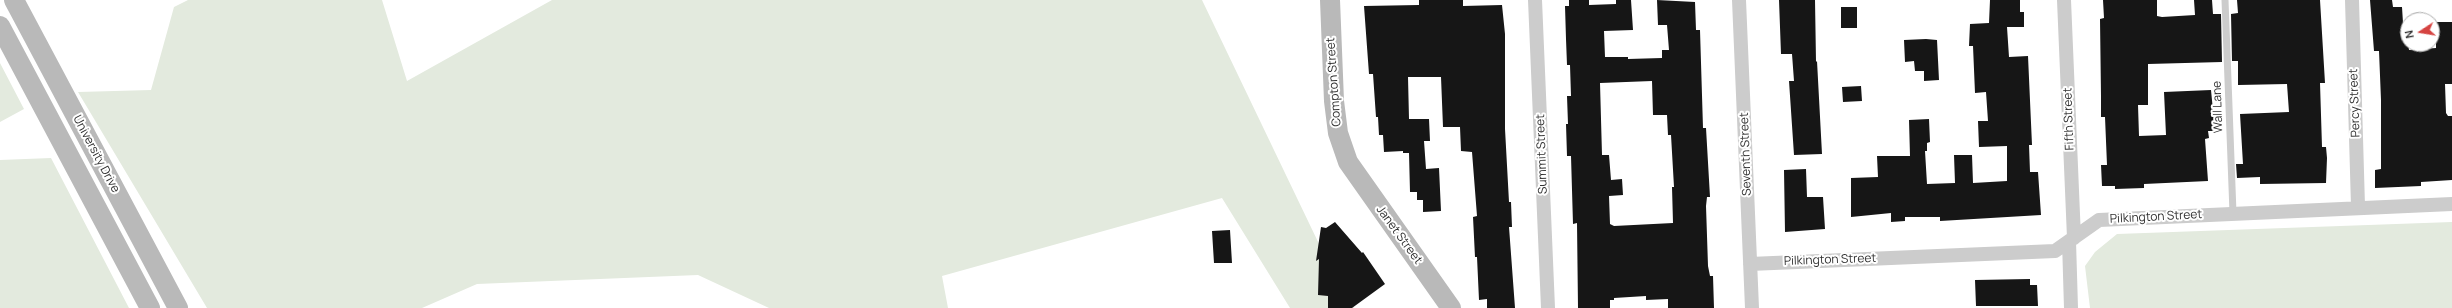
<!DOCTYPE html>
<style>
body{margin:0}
#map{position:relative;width:2452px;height:308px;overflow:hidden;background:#fff;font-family:Manrope,sans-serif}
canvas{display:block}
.north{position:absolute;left:2400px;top:12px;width:40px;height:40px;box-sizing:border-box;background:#fff;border:1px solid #acacac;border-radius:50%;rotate:258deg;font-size:11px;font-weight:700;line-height:16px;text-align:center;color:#2f2f2f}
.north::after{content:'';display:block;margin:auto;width:14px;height:18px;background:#d54341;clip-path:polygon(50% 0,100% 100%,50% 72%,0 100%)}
</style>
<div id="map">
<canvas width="2452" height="308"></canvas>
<div class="north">N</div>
</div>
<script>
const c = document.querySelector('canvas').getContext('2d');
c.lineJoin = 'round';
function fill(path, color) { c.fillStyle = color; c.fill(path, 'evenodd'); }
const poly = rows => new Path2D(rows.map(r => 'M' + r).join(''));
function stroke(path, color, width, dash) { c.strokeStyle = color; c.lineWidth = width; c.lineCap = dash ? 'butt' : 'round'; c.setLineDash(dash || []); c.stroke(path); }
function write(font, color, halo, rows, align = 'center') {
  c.font = font + ' Manrope,sans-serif'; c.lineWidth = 4; c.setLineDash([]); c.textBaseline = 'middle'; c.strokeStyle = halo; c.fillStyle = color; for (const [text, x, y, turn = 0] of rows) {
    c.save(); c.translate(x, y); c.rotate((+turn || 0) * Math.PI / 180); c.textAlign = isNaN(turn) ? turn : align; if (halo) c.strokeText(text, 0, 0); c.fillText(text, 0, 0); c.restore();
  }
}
fill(poly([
 [188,0,382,0,407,81,552,0,1202,0,1332,271,1354,308,1290,308,1222,198,942,276,948,308,769,308,698,275,477,284,422,308,207,308,78,92,151,90,174,7],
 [0,63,24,109,0,122],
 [51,158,129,308,0,308,0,160],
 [2452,222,2452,308,2090,308,2085,266,2095,252,2117,234]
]), '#e3eade');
fill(poly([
 [1419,0,1463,0,1463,6,1502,5,1505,34,1505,129,1509,202,1511,202,1512,227,1509,227,1515,308,1487,308,1487,299,1479,300,1477,257,1475,257,1473,217,1477,216,1472,152,1461,151,1460,127,1443,127,1441,77,1408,77,1409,119,1429,119,1430,141,1424,141,1426,169,1439,168,1441,211,1423,212,1423,200,1417,200,1417,192,1410,192,1409,153,1403,153,1403,151,1384,152,1383,135,1379,135,1378,117,1376,117,1373,74,1369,74,1364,6,1419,5],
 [1569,0,1589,0,1589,5,1616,4,1616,0,1631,0,1633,30,1604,31,1605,57,1628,57,1628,59,1662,58,1662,50,1669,50,1667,25,1658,25,1657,0,1695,2,1696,30,1700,30,1703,128,1706,128,1710,197,1707,197,1706,206,1708,266,1710,276,1713,276,1714,308,1668,308,1668,299,1646,300,1646,296,1614,298,1614,300,1610,300,1610,308,1578,308,1577,223,1573,224,1571,156,1567,156,1566,124,1568,124,1567,96,1571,96,1570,65,1567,65,1566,39,1565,6,1569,6],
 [1652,81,1653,115,1667,115,1668,135,1671,135,1674,187,1672,187,1673,223,1614,226,1610,224,1609,196,1623,195,1622,179,1611,180,1609,155,1602,155,1600,83],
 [1779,0,1815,0,1816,62,1817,61,1822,154,1794,155,1789,81,1794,81,1792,54,1781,54],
 [1990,0,2020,0,2020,12,2024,12,2024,27,2007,27,2009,57,2028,56,2032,145,2029,145,2030,172,2038,172,2041,215,1940,221,1940,217,1905,217,1905,221,1891,222,1891,213,1851,217,1851,178,1878,177,1877,156,1910,156,1909,120,1929,119,1930,142,1927,143,1927,151,1925,151,1927,184,1955,183,1954,155,1972,155,1973,183,2007,181,2007,146,1979,147,1978,121,1988,121,1986,92,1975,93,1973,46,1969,46,1970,24,1989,23],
 [2103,0,2157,0,2157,16,2162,17,2195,15,2194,0,2212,0,2213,14,2221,14,2222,62,2148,64,2148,105,2138,105,2139,136,2166,135,2164,92,2211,90,2215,131,2208,131,2209,138,2205,139,2208,181,2144,184,2144,188,2115,189,2115,186,2102,186,2101,165,2107,165,2105,117,2101,117,2101,96,2100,19,2104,18],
 [2237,0,2320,0,2325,83,2320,83,2322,147,2326,147,2327,158,2326,183,2260,184,2260,177,2237,178,2236,164,2243,164,2240,114,2289,112,2287,84,2238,85,2238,61,2232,61,2231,14,2238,13],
 [2370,0,2392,0,2393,7,2402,7,2404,39,2408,39,2409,50,2436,48,2436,22,2452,22,2452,84,2445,84,2446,113,2448,116,2452,116,2452,180,2421,182,2421,186,2375,188,2375,170,2381,169,2381,100,2379,51,2374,51],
 [1841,7,1857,7,1857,28,1841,28],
 [1926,39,1937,40,1939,80,1924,81,1924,71,1915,71,1914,61,1905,62,1904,40],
 [1861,86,1862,101,1843,102,1842,87],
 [1806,169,1807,197,1823,197,1825,229,1785,232,1784,170],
 [1335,222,1362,253,1363,252,1385,284,1352,308,1328,308,1328,296,1318,295,1319,259,1316,261,1321,227,1326,228],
 [1230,230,1232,263,1214,263,1212,231],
 [2030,279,2030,285,2037,285,2038,306,1976,306,1975,280]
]), '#161616');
stroke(poly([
 [2225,0,2233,213]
]), '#ccc', 7);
stroke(poly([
 [1535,0,1548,308],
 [1739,0,1752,308],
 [2064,0,2074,238],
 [2352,0,2358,206],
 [2069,241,2071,308],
 [1750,264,2055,251,2099,220,2452,204]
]), '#ccc', 14);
stroke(poly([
 [14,0,178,308],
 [1330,0,1334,101,1338,133,1348,162,1451,308],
 [0,26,150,308]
]), '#b9b9b9', 20);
write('12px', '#2f2f2f', '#fff', [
 ["Compton Street",1334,82,-94],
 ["Percy Street",2355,103,-92],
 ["Wall Lane",2218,107,-92],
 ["Fifth Street",2069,119,-92],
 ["University Drive",96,154,62],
 ["Summit Street",1542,154,-92],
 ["Seventh Street",1746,154,-92],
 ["Pilkington Street",2156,217,-3],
 ["Janet Street",1399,235,54],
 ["Pilkington Street",1830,260,-2]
]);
</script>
